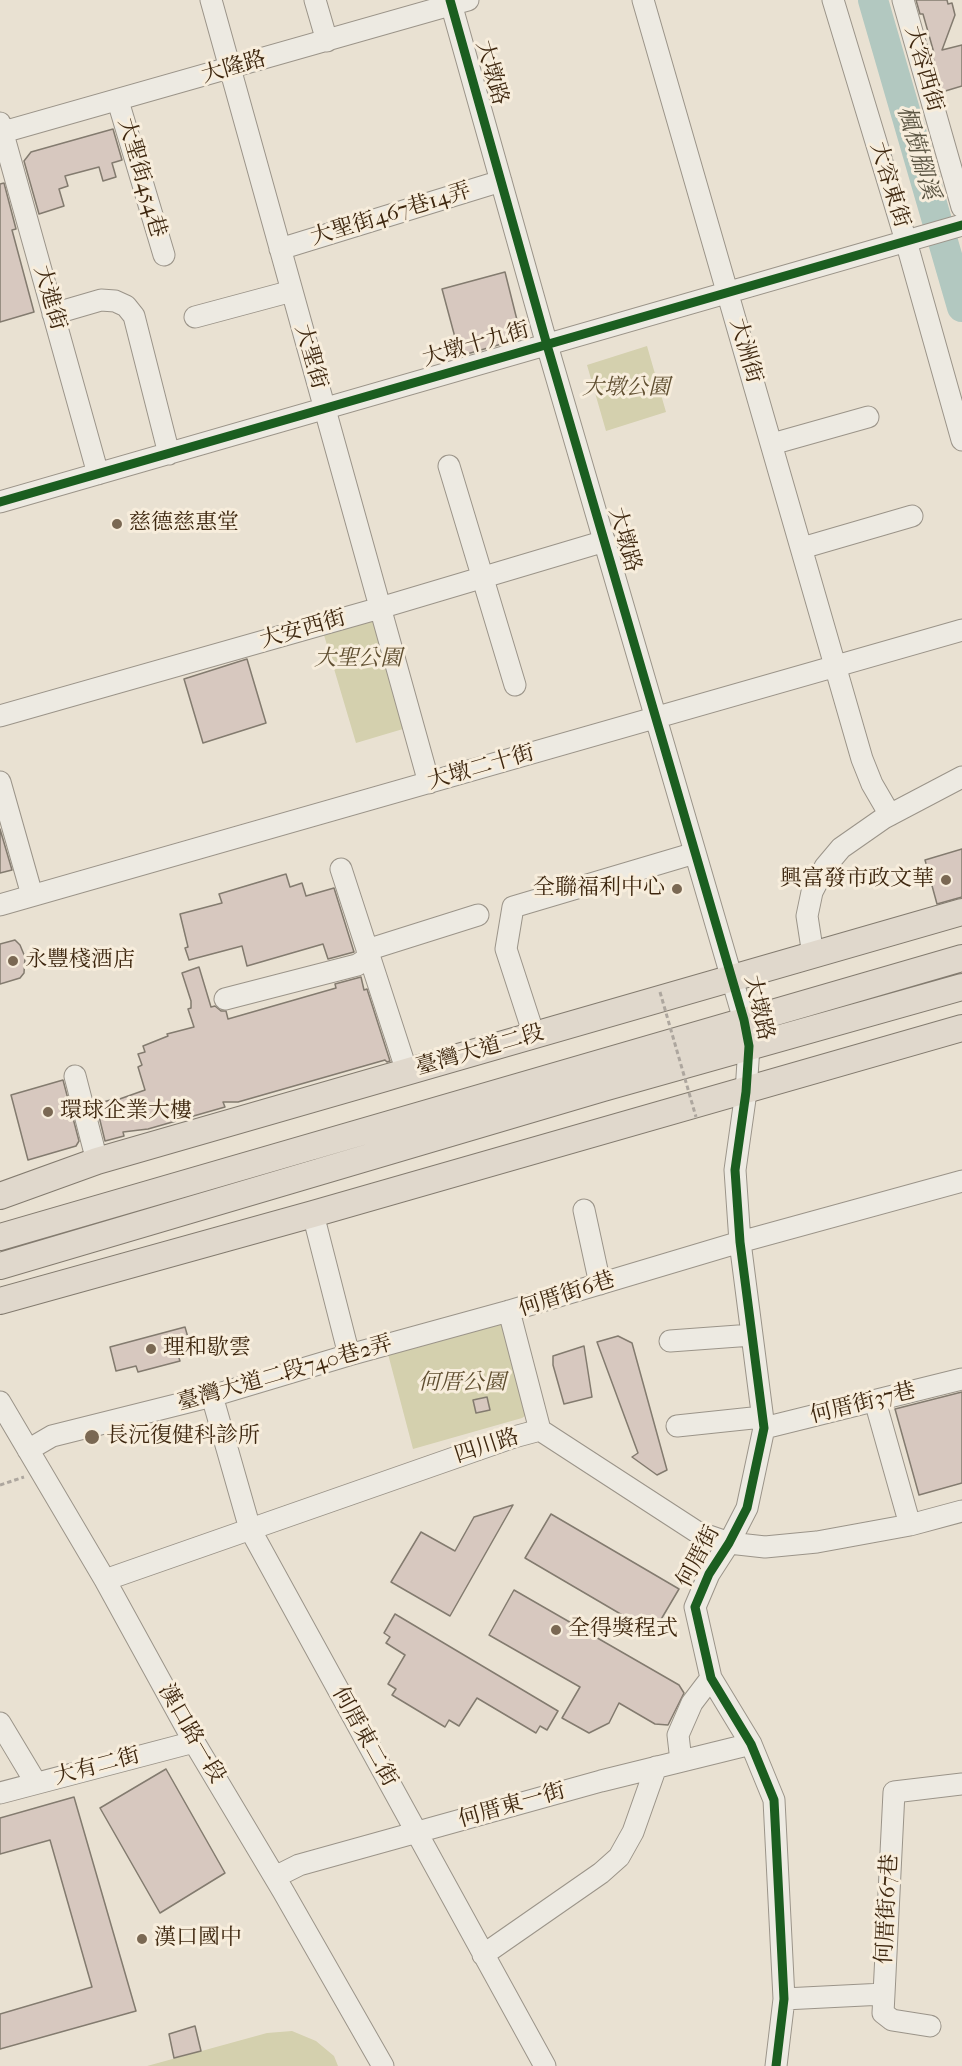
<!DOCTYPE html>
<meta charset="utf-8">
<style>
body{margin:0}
canvas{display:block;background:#e9e1d2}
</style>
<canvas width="962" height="2066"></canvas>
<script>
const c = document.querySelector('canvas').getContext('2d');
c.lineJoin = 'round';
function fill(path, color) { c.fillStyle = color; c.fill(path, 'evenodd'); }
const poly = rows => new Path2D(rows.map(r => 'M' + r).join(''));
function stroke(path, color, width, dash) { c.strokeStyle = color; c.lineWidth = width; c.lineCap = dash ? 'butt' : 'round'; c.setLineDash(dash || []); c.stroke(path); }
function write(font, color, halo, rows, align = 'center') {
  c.font = font + ' "IM FELL French Canon","Noto Serif TC",serif'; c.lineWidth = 6; c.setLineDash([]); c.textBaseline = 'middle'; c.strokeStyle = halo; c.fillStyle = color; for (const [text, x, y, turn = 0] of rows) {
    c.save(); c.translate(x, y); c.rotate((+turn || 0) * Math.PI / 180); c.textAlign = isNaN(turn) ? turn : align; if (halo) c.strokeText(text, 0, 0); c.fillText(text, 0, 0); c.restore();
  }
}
fill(poly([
 [647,346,666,412,606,431,587,365],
 [373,620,403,729,356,743,324,635],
 [506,1321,528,1414,522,1418,413,1449,388,1354],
 [292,2031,316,2041,334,2056,338,2066,147,2066,267,2033]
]), '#d4d0ae');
stroke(poly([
 [873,0,962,307]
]), '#b2c8c0', 30);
const building = poly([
 [916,0,947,0,948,4,952,3,955,15,942,50,962,45,962,86,942,92,932,54,934,53,923,14,920,14,916,0],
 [113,129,122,160,112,163,116,177,103,181,99,167,65,176,68,186,59,189,64,206,39,214,24,161,31,152,113,129],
 [4,183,16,229,12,230,34,312,0,322,0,184,4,183],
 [505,272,521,336,519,339,460,356,442,289,505,272],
 [247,659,266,723,203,743,184,679,247,659],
 [0,829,12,870,0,873,0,829],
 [962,849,962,897,937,904,925,860,962,849],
 [286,874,290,887,302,883,306,896,334,888,354,952,328,959,323,944,247,966,242,946,189,960,185,948,188,947,180,914,222,903,219,894,286,874],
 [15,940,20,945,25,957,24,973,20,978,0,984,0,944,15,940],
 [199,967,211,1007,215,1006,221,1011,226,1011,228,1019,336,988,335,984,361,977,364,990,367,989,390,1061,387,1062,385,1060,238,1102,223,1102,225,1107,148,1129,123,1132,124,1136,105,1141,96,1104,114,1099,114,1101,145,1090,138,1067,142,1065,138,1054,145,1052,143,1046,168,1036,167,1034,194,1027,188,1009,191,1008,191,1001,182,973,199,967],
 [63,1080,79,1141,76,1146,28,1160,11,1095,63,1080],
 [185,1327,192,1352,178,1355,180,1361,138,1372,136,1366,116,1371,110,1347,185,1327],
 [618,1336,632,1343,667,1470,657,1475,632,1457,638,1453,597,1342,618,1336],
 [584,1346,592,1397,564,1404,553,1365,553,1356,584,1346],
 [962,1392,962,1483,919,1495,895,1409,962,1392],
 [487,1397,490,1410,476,1413,473,1400,487,1397],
 [513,1505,450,1616,391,1582,421,1532,455,1551,474,1517,513,1505],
 [551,1514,679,1589,653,1633,525,1558,551,1514],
 [514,1590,679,1685,684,1693,668,1725,655,1724,619,1703,609,1723,589,1733,562,1718,580,1687,489,1635,514,1590],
 [395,1614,558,1711,547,1730,540,1726,536,1733,477,1698,459,1726,449,1720,445,1727,392,1695,396,1689,388,1684,405,1655,386,1643,390,1637,384,1633,395,1614],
 [166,1769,225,1873,160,1913,100,1808,166,1769],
 [74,1797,136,2011,0,2049,0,2014,92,1987,50,1840,0,1854,0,1818,74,1797],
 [195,2026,201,2051,174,2058,169,2034,195,2026]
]);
fill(building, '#d7c8bf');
stroke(building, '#837b6f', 1.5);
const minor = poly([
 [211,0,429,783],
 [315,0,327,41],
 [450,0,547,345,744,1020,749,1046,746,1092,735,1170,740,1242,764,1428,747,1508,729,1543,709,1574,695,1607,711,1678,751,1744,774,1800,784,1999,776,2066],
 [643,0,862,759,872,784,890,815],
 [833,0,906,241,962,440],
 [903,0,962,207],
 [118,101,164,255],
 [0,123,98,474],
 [0,133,468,0],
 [280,249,501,181],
 [53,314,101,300,115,301,126,306,134,316,169,454],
 [195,317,292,291],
 [772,444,868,417],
 [449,466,515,685],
 [0,502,962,225],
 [802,548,912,516],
 [0,716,380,608,605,541],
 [0,782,32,895],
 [341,869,407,1072],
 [0,905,962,630],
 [367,950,478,915],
 [813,955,807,916,812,892,825,867,841,848,884,818,962,777],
 [225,999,357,965,370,957],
 [534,1035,506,949,513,907,695,853],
 [75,1076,97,1161],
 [584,1210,600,1284],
 [313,1214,349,1355],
 [509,1311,540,1430],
 [670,1341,752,1335],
 [212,1396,250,1529,545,2066],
 [875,1401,910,1525],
 [0,1402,105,1580,194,1742,283,1891,383,2066],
 [677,1426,762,1417],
 [764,1428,962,1379],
 [28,1450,52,1436,212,1396,349,1355,509,1311,740,1242,962,1181],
 [105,1580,514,1437,540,1430,697,1532,729,1543,765,1547,817,1542,910,1525,962,1511],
 [0,1723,36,1783],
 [681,1761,678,1735,692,1703,711,1678],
 [0,1793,194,1742],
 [275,1877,299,1865,601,1781,751,1744],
 [483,1955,601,1873,619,1857,633,1832,656,1767],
 [884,1994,883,2013,892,2020,930,2026],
 [784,1999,884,1994,894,1792,962,1784]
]);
const major = poly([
 [0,1196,97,1161,962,912],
 [0,1237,962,958],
 [0,1266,603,1088,962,987],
 [0,1301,313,1214,962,1028]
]);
stroke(minor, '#9b9489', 23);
stroke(major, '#837b6f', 28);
stroke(poly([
 [0,1485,24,1477]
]), '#ada69e', 3, [4.5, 3]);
stroke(minor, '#edeae2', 21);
stroke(major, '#e0d8cc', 26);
stroke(poly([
 [660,992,696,1117]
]), '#ada69e', 3, [4.5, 3]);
stroke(poly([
 [450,0,547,345,744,1020,749,1046,746,1092,735,1170,740,1242,764,1428,747,1508,729,1543,709,1574,695,1607,711,1678,751,1744,774,1800,784,1999,776,2066],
 [0,502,962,225]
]), '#1b5e20', 9);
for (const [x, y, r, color] of [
 [117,524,6,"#7a6853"],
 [946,880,6,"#7a6853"],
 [677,889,6,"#7a6853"],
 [13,961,6,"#7a6853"],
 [48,1112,6,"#7a6853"],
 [151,1349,6,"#7a6853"],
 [92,1437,8,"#7a6853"],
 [556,1630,6,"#7a6853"],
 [142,1939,6,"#7a6853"]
]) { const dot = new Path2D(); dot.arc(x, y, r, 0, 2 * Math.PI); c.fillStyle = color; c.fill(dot); stroke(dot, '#f7eddc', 2); }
write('22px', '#3e270f', '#f7eddc', [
 ["大隆路",234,68,-16],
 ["大容西街",923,69,74],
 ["大墩路",491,73,74],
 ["大聖街454巷",141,178,74],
 ["大容東街",889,185,73],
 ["大聖街467巷14弄",391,215,-17],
 ["大進街",49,298,74],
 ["大墩十九街",476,345,-16],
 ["大洲街",745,351,74],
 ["大聖街",310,357,74],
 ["大墩路",624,540,74],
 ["大安西街",303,630,-16],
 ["大墩二十街",481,768,-16],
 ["大墩路",758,1008,77],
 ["臺灣大道二段",480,1051,-16],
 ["何厝街6巷",567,1295,-18],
 ["臺灣大道二段740巷2弄",285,1374,-16],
 ["何厝街37巷",863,1404,-14],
 ["四川路",487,1447,-18],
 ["何厝街",699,1557,-62],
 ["漢口路一段",191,1734,60],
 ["何厝東二街",364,1737,61],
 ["大有二街",97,1767,-15],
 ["何厝東一街",512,1806,-16],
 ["何厝街67巷",888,1909,-87]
]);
write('italic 22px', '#5f4e30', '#f7eddc', [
 ["大墩公園",626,389],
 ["大聖公園",358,660],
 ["何厝公園",462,1384]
]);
write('22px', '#3e270f', '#f7eddc', [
 ["慈德慈惠堂",129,524],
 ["興富發市政文華",934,880,"right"],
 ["全聯福利中心",665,889,"right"],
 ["永豐棧酒店",25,961],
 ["環球企業大樓",60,1112],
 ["理和歇雲",163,1349],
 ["長沅復健科診所",106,1437],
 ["全得獎程式",568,1630],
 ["漢口國中",154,1939]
], 'left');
write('italic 24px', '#5a5442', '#f7eddc', [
 ["楓樹腳溪",917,153,74]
]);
</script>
